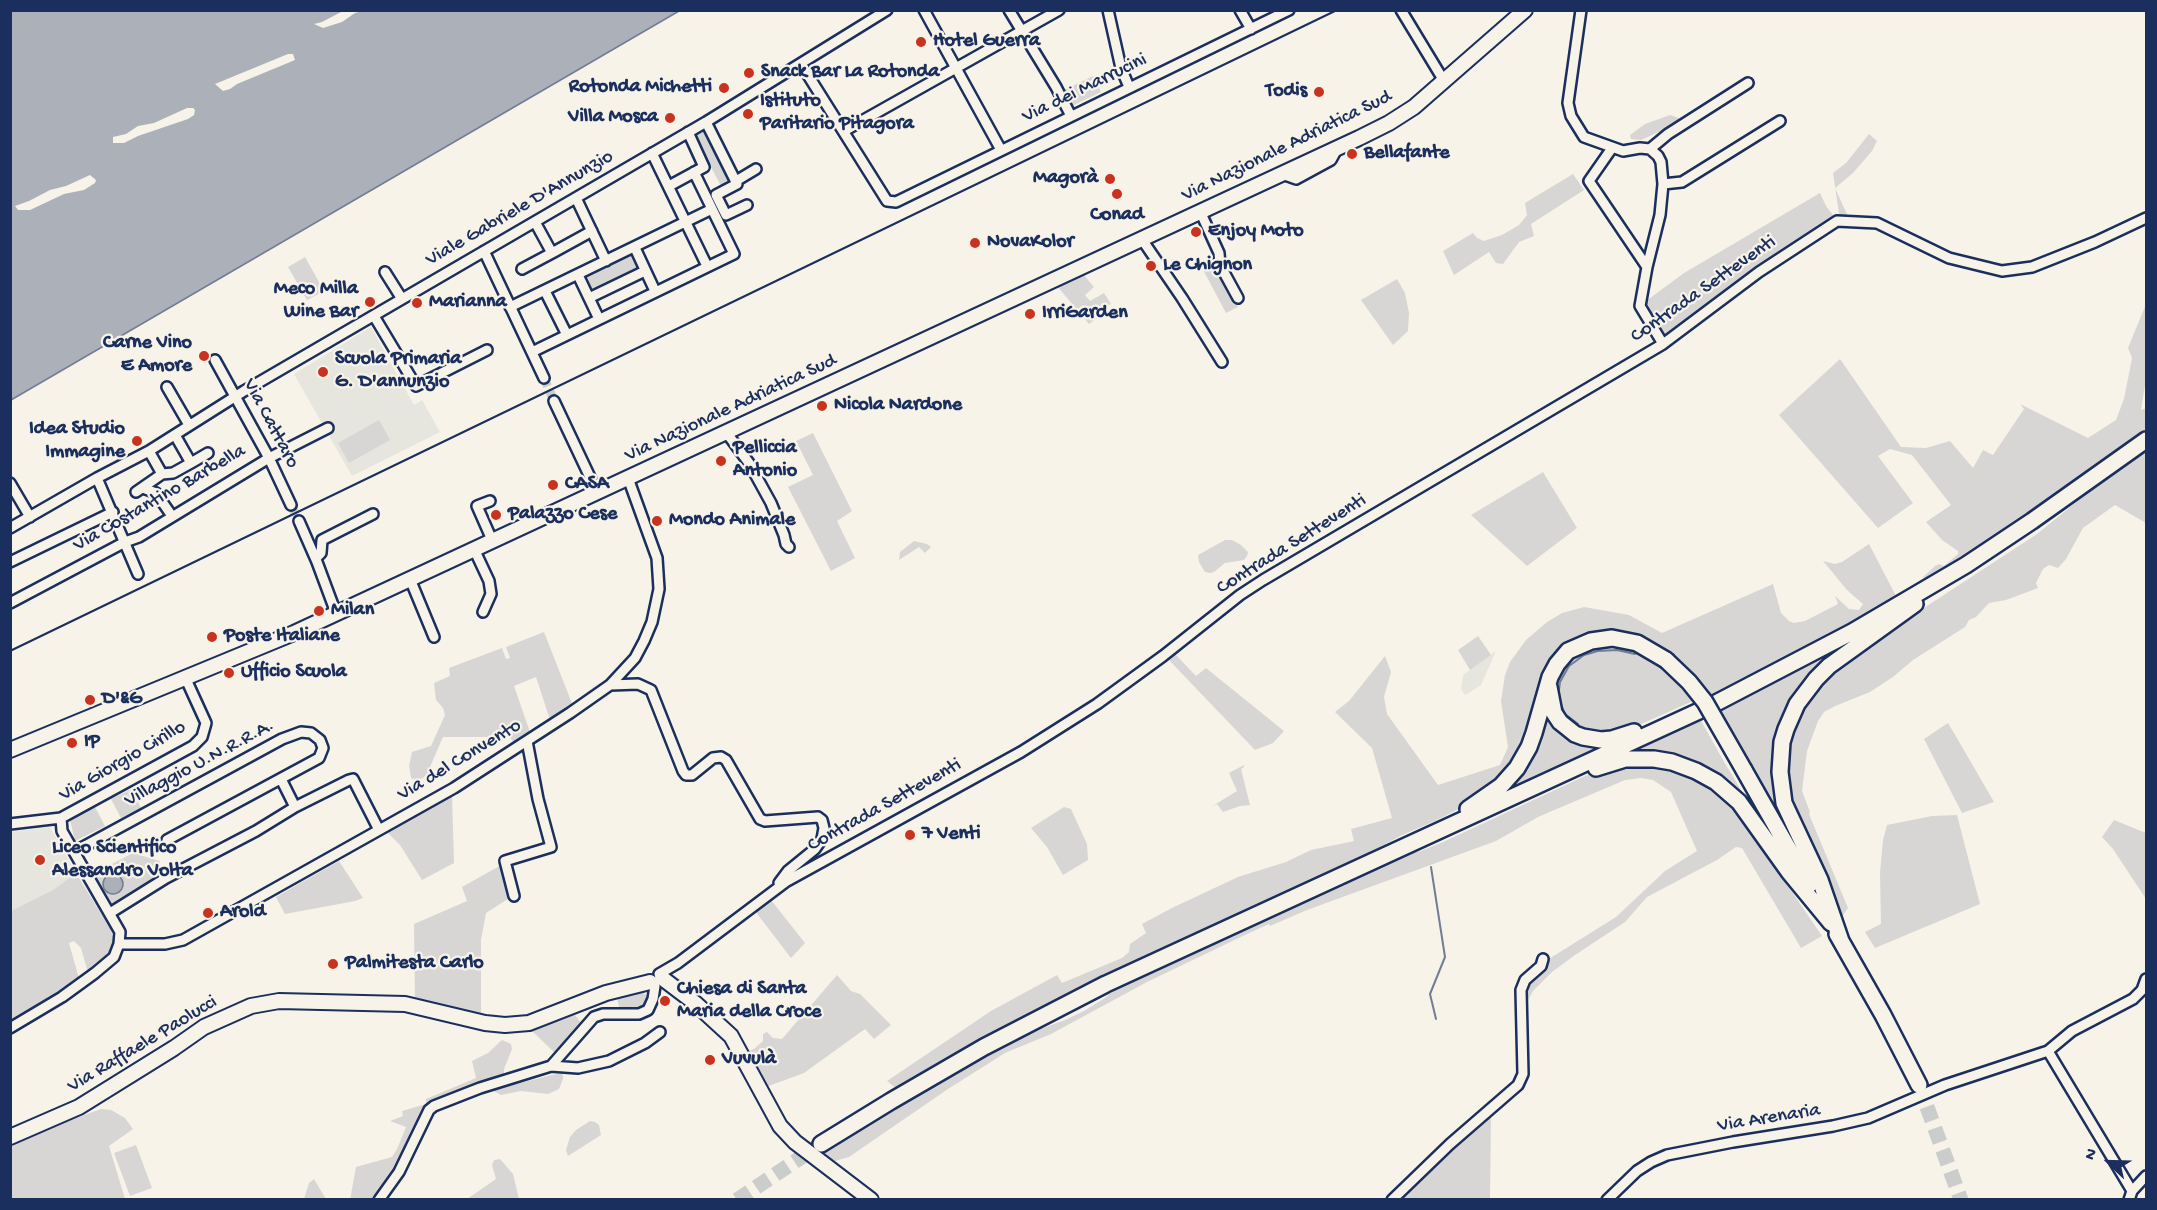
<!DOCTYPE html>
<meta charset="utf-8">
<style>
body{margin:0}
#map{position:relative;width:2157px;height:1210px;overflow:hidden;background:#f7f3e8;font-family:"Gochi Hand",sans-serif}
canvas{display:block}
.frame{position:absolute;inset:0;border:12px solid #1b2f5e;pointer-events:none}
.north{position:absolute;left:2079px;top:1132px;width:60px;height:60px;-webkit-text-stroke:4px #f7f3e8;paint-order:stroke;rotate:293deg;font-size:16px;font-weight:700;line-height:24px;text-align:center;color:#1b2f5e}
.north::after{content:'';display:block;margin:auto;width:21px;height:27px;background:#1b2f5e;clip-path:polygon(50% 0,100% 100%,50% 72%,0 100%)}
</style>
<div id="map">
<canvas width="2157" height="1210"></canvas>
<div class="frame"></div>
<div class="north">N</div>
</div>
<script>
const c = document.querySelector('canvas').getContext('2d');
c.lineJoin = 'round';
function fill(path, color) { c.fillStyle = color; c.fill(path, 'evenodd'); }
const poly = rows => new Path2D(rows.map(r => 'M' + r).join(''));
function stroke(path, color, width, dash) { c.strokeStyle = color; c.lineWidth = width; c.lineCap = dash ? 'butt' : 'round'; c.setLineDash(dash || []); c.stroke(path); }
function write(font, color, halo, rows, align = 'center') {
  c.font = font + ' "Gochi Hand",sans-serif'; c.lineWidth = 4.5; c.setLineDash([]); c.textBaseline = 'middle'; c.strokeStyle = halo; c.fillStyle = color; for (const [text, x, y, turn = 0] of rows) {
    c.save(); c.translate(x, y); c.rotate((+turn || 0) * Math.PI / 180); c.textAlign = isNaN(turn) ? turn : align; if (halo) c.strokeText(text, 0, 0); c.fillText(text, 0, 0); c.restore();
  }
}
fill(poly([
 [371,327,414,405,422,400,440,432,352,476,294,374],
 [1496,651,1481,685,1465,695,1461,689,1463,675],
 [50,827,76,873,53,890,11,911,11,832]
]), '#e6e5de');
fill(poly([
 [1093,76,1101,92,1072,106,1064,90],
 [1670,115,1679,118,1678,123,1641,140,1631,139,1630,135,1645,124],
 [704,128,732,180,721,186,694,135],
 [1869,134,1877,141,1872,151,1853,173,1835,188,1850,221,1840,220,1833,173,1846,163],
 [1573,174,1584,190,1531,224,1534,236,1519,242,1503,264,1496,263,1489,252,1454,275,1443,251,1473,233,1477,238,1484,241,1502,235,1519,225,1527,215,1525,203],
 [1820,193,1826,206,1836,219,1665,337,1647,309,1646,301,1684,273],
 [632,254,640,271,589,296,581,278],
 [305,257,324,291,307,300,288,267],
 [1214,259,1238,307,1226,313,1201,266],
 [1083,274,1094,287,1085,295,1090,301,1104,293,1111,304,1098,312,1100,316,1089,324,1057,286],
 [1397,279,1405,293,1409,313,1408,331,1393,345,1361,300],
 [2146,304,2146,379,2141,410,2146,408,2146,433,2043,506,1926,580,1824,639,1778,660,1710,696,1697,679,1672,654,1669,656,1617,632,1602,632,1573,639,1560,649,1547,666,1542,679,1536,710,1518,759,1480,798,1435,821,1400,836,1320,881,1112,976,1095,980,1065,994,1044,1006,1033,1016,898,1090,887,1081,991,1011,1057,975,1062,983,1122,958,1129,952,1130,944,1146,933,1142,924,1174,907,1238,877,1286,862,1311,850,1354,841,1351,829,1392,818,1372,748,1335,712,1349,701,1385,656,1391,672,1384,697,1387,714,1438,785,1500,765,1508,747,1501,701,1505,675,1510,662,1526,640,1547,622,1562,613,1584,607,1629,615,1662,633,1773,584,1781,613,1789,621,1794,623,1805,621,1838,604,1835,596,1849,609,1859,610,1863,604,1847,590,1823,561,1835,564,1842,562,1869,544,1896,596,1926,580,1923,577,1935,566,1939,564,1944,566,1958,554,1958,551,1942,540,1926,522,1951,505,1912,455,1890,449,1878,456,1913,503,1878,528,1779,415,1840,359,1901,447,1926,448,1950,441,1973,468,1983,450,1993,455,2024,409,2020,404,2088,438,2116,420,2124,399,2132,358,2128,348],
 [379,420,390,440,349,463,338,443],
 [813,433,852,511,837,521,855,558,831,571,788,487,813,475,796,441],
 [2146,449,2146,523,2115,505,2083,528,2066,559,2058,568,2049,565,2043,569,2036,583,2038,588,2006,600,1989,603,1976,617,1969,620,1965,627,1913,660,1893,677,1870,692,1835,706,1824,712,1818,721,1807,751,1802,791,1810,812,1809,814,1848,908,1841,918,1789,809,1781,766,1805,697,1855,653,2037,534,2095,487],
 [1543,472,1577,528,1527,566,1471,515],
 [1225,540,1232,540,1241,545,1248,552,1247,556,1244,560,1225,563,1214,572,1210,573,1205,572,1199,562,1198,555],
 [914,541,927,544,931,547,925,553,919,547,899,560,900,552],
 [544,632,573,706,551,723,536,677,514,686,531,735,515,745,510,737,443,737,427,774,423,778,416,780,411,778,409,766,412,752,431,746,445,715,443,708,436,700,434,683,450,676,449,668,502,648,506,659,510,658,506,647],
 [1478,636,1491,655,1470,670,1458,650],
 [1852,639,1857,643,1790,705,1779,807,1796,846,1793,847,1718,710,1778,680],
 [1607,645,1637,650,1670,675,1693,701,1630,729,1613,734,1577,730,1561,714,1555,688,1558,675,1571,658,1586,649],
 [1175,654,1196,676,1206,668,1284,731,1273,743,1255,750,1168,659],
 [1543,708,1554,720,1614,743,1500,796],
 [1700,719,1723,760,1777,850,1716,779,1623,753],
 [1948,723,1961,745,1994,802,1962,813,1924,739],
 [1244,765,1244,767,1241,769,1250,805,1240,806,1223,812,1217,804,1211,807,1237,791,1229,773],
 [1619,765,1665,766,1692,776,1711,788,1743,820,1822,936,1801,948,1742,848,1736,847,1717,860,1647,897,1625,922,1575,955,1552,972,1533,991,1525,1006,1524,986,1536,967,1616,917,1665,871,1697,851,1671,792,1653,780,1641,778,1625,780,1538,817,1496,841,1307,910,1270,926,1269,924,1247,934,1147,982,1051,1034,1005,1053,948,1089,849,1157,828,1163,818,1154,878,1117,1027,1034,1065,1020,1084,1011,1105,998,1124,982,1399,856,1421,851,1443,842,1585,776],
 [132,789,141,808,121,818,111,799],
 [452,794,454,863,422,880,400,845,386,831],
 [95,807,105,826,75,841,70,820],
 [1064,807,1071,809,1087,844,1088,860,1063,875,1047,847,1031,828],
 [1957,815,1980,904,1875,948,1865,932,1881,924,1880,873,1883,840,1887,825,1932,816],
 [2114,820,2146,833,2146,899,2113,849,2102,837],
 [133,853,160,861,158,880,110,910,91,875],
 [339,861,363,898,355,901,285,914,276,897],
 [503,864,511,897,486,913,481,940,481,1015,415,1001,414,924,467,901,462,887],
 [76,873,111,930,114,941,112,954,89,976,81,948,74,941,69,943,80,982,11,1026,11,911,53,890],
 [771,900,805,943,791,958,755,911],
 [837,975,851,991,860,994,891,1025,874,1039,865,1029,804,1073,763,1088,742,1048,749,1051,754,1049,763,1041,763,1034,767,1032,773,1038,782,1039],
 [640,990,646,995,647,1000,644,1005,634,1008,619,1007,617,997],
 [575,1015,582,1024,557,1055,532,1031],
 [502,1040,511,1044,512,1049,504,1069,504,1077,497,1081,463,1090,436,1101,396,1167,374,1199,350,1200,356,1167,392,1157,397,1149,406,1127,390,1121,403,1116,402,1111,426,1104,426,1099,476,1078,472,1061,488,1053],
 [560,1073,563,1075,563,1079,559,1089,548,1094,521,1091,501,1095,492,1090],
 [101,1109,111,1110,125,1118,133,1129,109,1146,125,1199,11,1200,11,1142],
 [1491,1111,1490,1199,1395,1200],
 [590,1121,595,1122,599,1125,601,1135,568,1156,566,1150,570,1137,576,1130],
 [136,1145,152,1188,130,1196,114,1153],
 [500,1159,513,1174,519,1199,467,1199,496,1179,492,1165,494,1160],
 [314,1179,326,1199,304,1199,309,1183]
]), '#d7d6d4');
const water = poly([
 [11,11,679,11,11,400,11,11],
 '103 884a10 10 0 1 1 20 0a10 10 0 1 1-20 0Z'
]);
fill(water, '#acb0b9');
stroke(water, '#727c95', 1.5);
fill(poly([
 [343,11,363,11,355,13,342,22,323,28,314,24,322,22],
 [288,54,293,54,295,60,237,84,230,89,223,91,215,84],
 [187,108,193,108,195,110,194,115,188,119,138,136,124,143,113,143,113,137,126,134,138,126,154,123],
 [90,175,96,180,95,183,84,190,64,194,30,210,18,210,15,206,29,201,50,190,66,186]
]), '#f7f3e8');
stroke(poly([
 [1578,724,1565,714,1558,698,1560,682,1569,666,1584,655,1598,651,1617,650,1635,654],
 [1431,867,1445,957,1430,994,1436,1019]
]), '#727c95', 2);
stroke(poly([
 [544,378,554,401],
 [291,505,299,521]
]), '#cbcccc', 9, [9, 4.5]);
stroke(poly([
 [1919,1085,1961,1200],
 [737,1200,821,1144]
]), '#cbcccc', 15, [15, 8]);
const minor = poly([
 [924,10,1001,150],
 [1009,10,1056,87,1071,116],
 [1108,10,1121,68,1129,87],
 [1240,10,1251,29],
 [1401,10,1444,81],
 [1581,10,1568,103,1571,116,1584,137,1623,151,1640,148,1650,149,1658,156,1661,162,1663,184,1660,215,1647,267,1640,306,1663,344],
 [801,64,887,201,896,202,1289,10],
 [706,122,737,184,716,195,726,215,747,205],
 [844,131,1059,10],
 [1612,148,1589,181,1647,267],
 [1650,149,1668,134,1748,83],
 [652,153,707,266],
 [1282,174,1296,179,1331,160,1337,149],
 [736,181,756,169],
 [1663,184,1682,182,1780,121],
 [669,186,704,167,688,132],
 [576,198,606,261],
 [1200,211,1219,253,1220,265,1238,298],
 [535,222,552,253,592,231],
 [1141,238,1182,298,1222,362],
 [635,248,655,291],
 [484,251,544,378],
 [522,269,552,253],
 [385,272,402,299],
 [578,275,599,319],
 [545,291,567,335],
 [589,298,645,271],
 [510,307,712,209],
 [374,316,416,386,487,350],
 [532,352,734,254,694,172],
 [215,360,269,458,291,505],
 [167,387,189,425],
 [554,401,597,492],
 [726,432,749,463,771,503,784,535,786,544,789,547],
 [149,451,162,474,173,473,191,463,175,435],
 [191,463,208,453],
 [97,478,138,574],
 [10,483,30,517],
 [143,488,156,493,172,516],
 [136,492,162,474],
 [490,501,477,506,492,540],
 [299,521,317,562,336,613],
 [10,528,97,478,149,451,244,391,706,122,887,10],
 [474,549,489,581,491,594,483,612],
 [316,558,321,553,322,540,373,514],
 [10,562,113,512],
 [410,579,434,637],
 [10,603,125,542,139,537,269,458,328,428],
 [610,685,638,684,651,690,683,771,686,775,692,775,713,758,721,757,726,760,760,819,765,821,818,817,822,820,824,828,822,839,815,849,788,871,779,883],
 [281,779,295,807],
 [10,824,61,818,193,746,202,737,206,723,185,677],
 [74,852,282,739,301,732,311,733,320,740,323,748,319,758,167,840],
 [514,896,505,861,551,847,538,799,527,741],
 [110,913,166,878,256,831,295,807,349,780,353,779,379,830],
 [119,944,165,944,183,940,454,788,570,713,610,685,635,658,644,641,652,622,659,589,657,558,628,478],
 [659,974,678,963,787,881,1021,752,1097,704,1163,656,1240,595,1263,580,1663,344,1759,272,1837,221,1877,223,1949,258,2002,271,2032,267,2095,242,2146,218],
 [10,1028,62,997,95,973,114,957,119,944,120,932,62,831,61,818],
 [2048,1051,2132,1191],
 [551,1066,578,1068,609,1061,645,1043,660,1032],
 [379,1200,399,1172,429,1110,434,1106,480,1088,551,1066,594,1017,603,1014,639,1014,648,1010,653,999,655,986],
 [1392,1200,1450,1144,1518,1085,1523,1074,1521,990,1525,980,1541,966,1543,959],
 [1607,1200,1637,1171,1651,1162,1667,1155,1733,1142,1833,1126,1868,1118,1945,1085,2048,1051,2072,1031,2133,999,2142,990,2146,979],
 [2129,1200,2132,1191,2146,1176]
]);
const secondary = poly([
 [10,750,294,633,1359,138,1389,123,1414,107,1525,10],
 [662,978,695,1003,731,1036,780,1126,795,1142,871,1200],
 [10,1137,79,1107,174,1048,204,1027,251,1006,279,1001,405,1004,485,1023,505,1025,529,1023,606,993,650,982]
]);
const trunk = poly([
 [1549,687,1554,713,1560,722,1575,734,1583,737,1601,740,1612,739,1634,732],
 [1716,703,1852,632,1966,565,2032,521,2146,440],
 [1596,768,1625,759,1654,759,1672,762,1696,771,1716,782,1739,802,1789,872,1831,923],
 [1744,770,1809,885],
 [1468,809,1501,786,1517,768,1529,747,1534,733,1550,677,1557,664,1568,651,1591,641,1612,638,1637,643,1666,660],
 [1837,934,1883,1015,1919,1085],
 [1841,941,1820,880,1784,803,1780,772,1782,742,1786,729,1797,704,1816,679,1829,666,1915,604],
 [821,1144,891,1101,984,1047,1106,984,1699,711]
]);
stroke(minor, '#1b2f5e', 14);
stroke(secondary, '#1b2f5e', 18);
stroke(trunk, '#1b2f5e', 20);
stroke(minor, '#f7f3e8', 9);
stroke(secondary, '#f7f3e8', 14);
stroke(trunk, '#f7f3e8', 15);
stroke(poly([
 [10,651,1337,10]
]), '#1b2f5e', 2);
const trunkBridge = poly([
 [1666,660,1689,682,1705,702,1744,770]
]);
stroke(trunkBridge, '#1b2f5e', 20, []);
stroke(trunkBridge, '#f7f3e8', 15);
for (const [x, y, r, color] of [
 [921,42,6,"#c8321e"],
 [749,73,6,"#c8321e"],
 [724,88,6,"#c8321e"],
 [1319,92,6,"#c8321e"],
 [748,114,6,"#c8321e"],
 [670,118,6,"#c8321e"],
 [1352,154,6,"#c8321e"],
 [1110,179,6,"#c8321e"],
 [1117,194,6,"#c8321e"],
 [1196,232,6,"#c8321e"],
 [975,243,6,"#c8321e"],
 [1151,266,6,"#c8321e"],
 [370,302,6,"#c8321e"],
 [417,303,6,"#c8321e"],
 [1030,314,6,"#c8321e"],
 [204,356,6,"#c8321e"],
 [323,372,6,"#c8321e"],
 [822,406,6,"#c8321e"],
 [137,441,6,"#c8321e"],
 [721,461,6,"#c8321e"],
 [553,485,6,"#c8321e"],
 [496,515,6,"#c8321e"],
 [657,521,6,"#c8321e"],
 [319,611,6,"#c8321e"],
 [212,637,6,"#c8321e"],
 [229,673,6,"#c8321e"],
 [90,700,6,"#c8321e"],
 [72,743,6,"#c8321e"],
 [910,835,6,"#c8321e"],
 [40,860,6,"#c8321e"],
 [208,913,6,"#c8321e"],
 [333,964,6,"#c8321e"],
 [665,1001,6,"#c8321e"],
 [710,1060,6,"#c8321e"]
]) { const dot = new Path2D(); dot.arc(x, y, r, 0, 2 * Math.PI); c.fillStyle = color; c.fill(dot); stroke(dot, '#f7f3e8', 2); }
write('bold 20px', '#1b2f5e', '#f7f3e8', [
 ["Hotel Guerra",933,42],
 ["Snack Bar La Rotonda",761,73],
 ["Rotonda Michetti",712,88,"right"],
 ["Todis",1307,92,"right"],
 ["Istituto",760,102],
 ["Paritario Pitagora",760,125],
 ["Villa Mosca",658,118,"right"],
 ["Bellafante",1364,154],
 ["Magorà",1098,179,"right"],
 ["Conad",1117,216,"center"],
 ["Enjoy Moto",1208,232],
 ["NovaKolor",987,243],
 ["Le Chignon",1163,266],
 ["Meco Milla",358,290,"right"],
 ["Wine Bar",358,313,"right"],
 ["Marianna",429,303],
 ["IrriGarden",1042,314],
 ["Carne Vino",192,344,"right"],
 ["E Amore",192,367,"right"],
 ["Scuola Primaria",335,360],
 ["G. D'annunzio",335,383],
 ["Nicola Nardone",834,406],
 ["Idea Studio",125,430,"right"],
 ["Immagine",125,453,"right"],
 ["Pelliccia",733,449],
 ["Antonio",733,472],
 ["CASA",565,485],
 ["Palazzo Cese",508,515],
 ["Mondo Animale",669,521],
 ["Milan",331,611],
 ["Poste Italiane",224,637],
 ["Ufficio Scuola",241,673],
 ["D'&G",102,700],
 ["IP",84,743],
 ["7 Venti",922,835],
 ["Liceo Scientifico",52,849],
 ["Alessandro Volta",52,872],
 ["Arold",220,913],
 ["Palmitesta Carlo",345,964],
 ["Chiesa di Santa",677,990],
 ["Maria della Croce",677,1013],
 ["Vuvulà",722,1060]
], 'left');
write('20px', '#1b2f5e', '#f7f3e8', [
 ["Via dei Marrucini",1085,89,-26],
 ["Via Nazionale Adriatica Sud",1287,147,-26],
 ["Viale Gabriele D'Annunzio",520,209,-30],
 ["Contrada Setteventi",1704,290,-35],
 ["Via Nazionale Adriatica Sud",731,409,-25],
 ["Via Cattaro",270,424,62],
 ["Via Costantino Barbella",160,499,-30],
 ["Contrada Setteventi",1292,545,-32],
 ["Via del Convento",460,761,-31],
 ["Via Giorgio Cirillo",123,762,-30],
 ["Villaggio U.N.R.R.A.",200,764,-28],
 ["Contrada Setteventi",885,806,-29],
 ["Via Raffaele Paolucci",143,1045,-31],
 ["Via Arenaria",1769,1119,-9]
]);
</script>
